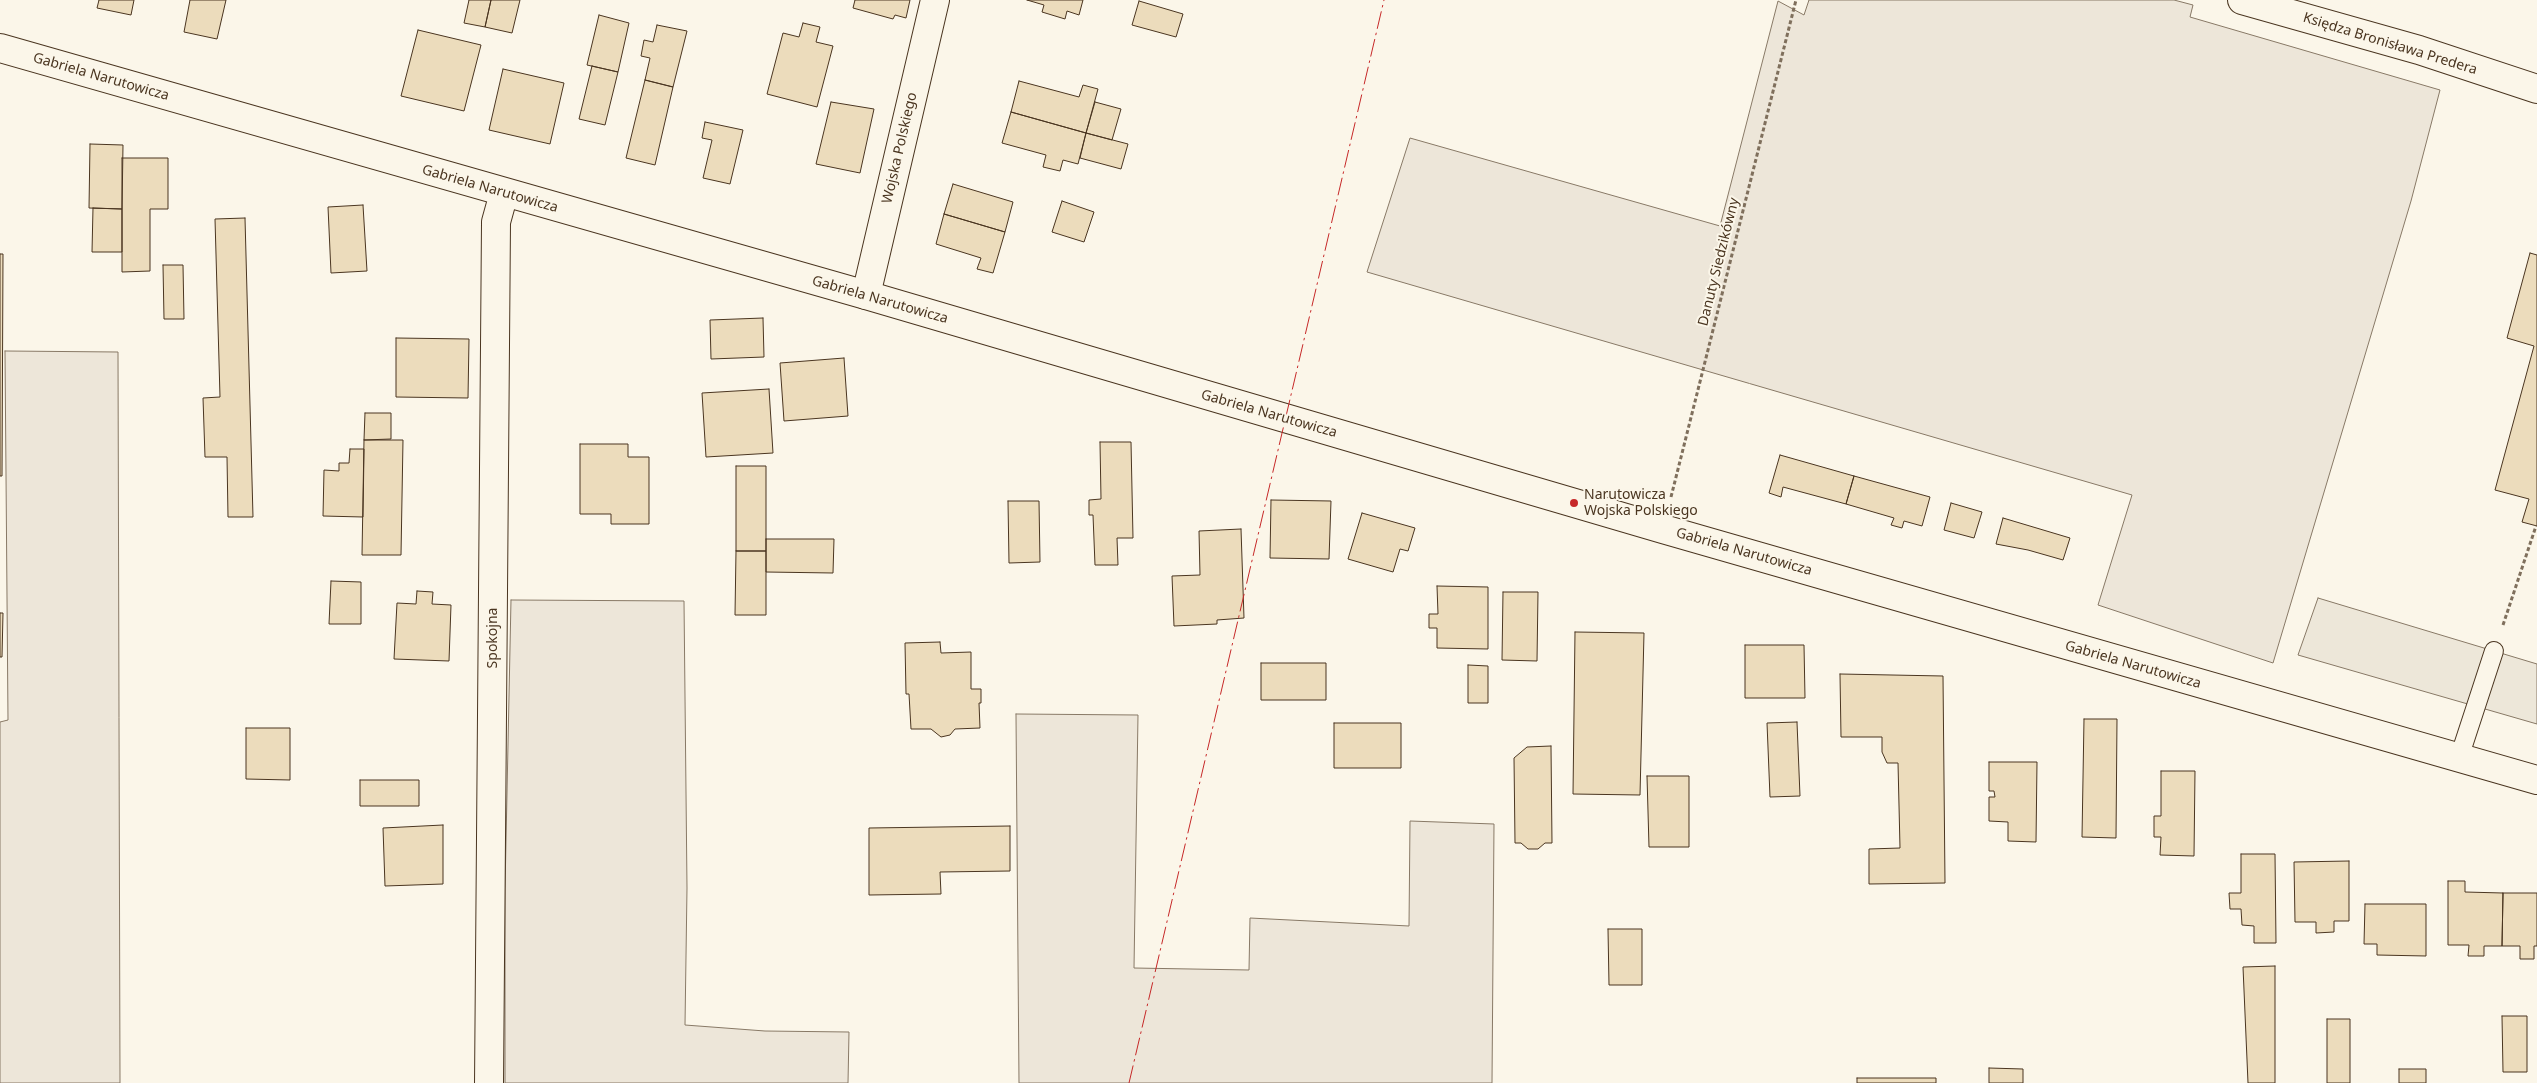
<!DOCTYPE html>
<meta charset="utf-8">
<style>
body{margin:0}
canvas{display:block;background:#fbf6e9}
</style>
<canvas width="2537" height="1083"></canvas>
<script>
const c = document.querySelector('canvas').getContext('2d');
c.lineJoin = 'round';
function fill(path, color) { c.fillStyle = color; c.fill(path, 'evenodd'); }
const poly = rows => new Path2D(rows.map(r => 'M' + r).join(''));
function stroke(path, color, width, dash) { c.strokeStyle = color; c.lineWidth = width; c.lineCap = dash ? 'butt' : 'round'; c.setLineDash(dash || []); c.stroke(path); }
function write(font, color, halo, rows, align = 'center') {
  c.font = font + ' "Noto Sans",sans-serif'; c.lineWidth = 4; c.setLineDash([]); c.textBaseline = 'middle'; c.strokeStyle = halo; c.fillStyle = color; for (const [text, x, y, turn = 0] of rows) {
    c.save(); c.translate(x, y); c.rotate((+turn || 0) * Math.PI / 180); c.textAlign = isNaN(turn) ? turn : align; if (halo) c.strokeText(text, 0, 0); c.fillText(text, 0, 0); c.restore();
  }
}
const green = poly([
 [1809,0,2174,0,2193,5,2190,17,2440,90,2411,201,2273,663,2098,605,2132,495,1367,272,1410,138,1720,226,1778,1,1804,15,1809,0],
 [5,351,118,352,120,1083,0,1083,0,722,8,720,5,351],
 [511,600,684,601,687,888,685,1025,765,1031,849,1032,848,1083,505,1083,505,889,511,600],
 [1016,714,1138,715,1134,968,1249,970,1250,918,1409,926,1410,821,1494,824,1492,1083,1019,1083,1016,714]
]);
fill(green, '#ede6d9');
stroke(green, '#887966', 1);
const parking = poly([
 [2318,598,2537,664,2537,724,2298,655,2318,598]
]);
fill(parking, '#ede7d9');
stroke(parking, '#887966', 1);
const building = poly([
 [99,0,134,0,131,15,97,8,99,0],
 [190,0,226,0,217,39,184,32,190,0],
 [469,0,491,0,485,27,464,23,469,0],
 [491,0,520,0,512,33,485,27,491,0],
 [855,0,910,0,906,18,895,15,893,19,853,8,855,0],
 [1027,0,1083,0,1079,15,1067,11,1065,19,1042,12,1044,5,1027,0],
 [1139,1,1183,14,1176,37,1132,25,1139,1],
 [599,15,629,23,618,72,587,65,599,15],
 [803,23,820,27,816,42,833,46,817,107,767,94,783,33,799,37,803,23],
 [657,25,687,31,673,87,645,80,650,58,641,56,644,40,653,42,657,25],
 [418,30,481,45,464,111,401,96,418,30],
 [592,66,618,72,605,125,579,119,592,66],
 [503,69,564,83,550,144,489,130,503,69],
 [645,80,673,87,655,165,626,158,645,80],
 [1019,81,1079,97,1083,85,1098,89,1086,133,1011,112,1019,81],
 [831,102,874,109,860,173,816,164,831,102],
 [1095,102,1121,109,1112,140,1086,133,1095,102],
 [1011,112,1086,133,1078,164,1063,160,1060,171,1043,167,1046,155,1002,143,1011,112],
 [705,122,743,130,730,184,703,178,712,140,702,138,705,122],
 [1086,133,1128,144,1121,169,1080,158,1086,133],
 [90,144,123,145,122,209,89,208,90,144],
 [122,158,168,158,168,209,150,209,150,271,122,272,122,158],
 [953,184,1013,202,1005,232,944,214,953,184],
 [1062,201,1094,212,1084,242,1052,232,1062,201],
 [363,205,367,271,331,273,328,207,363,205],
 [93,208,122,209,122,252,92,252,93,208],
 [944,214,1005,232,993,273,977,269,981,258,936,244,944,214],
 [245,218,253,517,228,517,227,457,205,457,203,398,220,397,215,219,245,218],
 [2530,253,2537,255,2537,526,2522,522,2529,499,2495,490,2534,346,2507,338,2530,253],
 [0,254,3,254,2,476,0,476,0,254],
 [163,265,183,265,184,319,164,319,163,265],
 [763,318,764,357,711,359,710,320,763,318],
 [396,338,469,339,468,398,396,397,396,338],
 [844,358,848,416,784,421,780,363,844,358],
 [769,389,773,453,706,457,702,393,769,389],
 [365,413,391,413,391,439,364,440,365,413],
 [364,440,403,440,401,555,362,555,364,440],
 [1100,442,1131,442,1133,538,1117,538,1118,565,1095,565,1093,515,1089,515,1089,500,1101,499,1100,442],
 [580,444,628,444,628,457,649,457,649,524,611,524,611,514,580,514,580,444],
 [350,449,364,449,363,517,323,516,324,470,339,471,339,463,349,463,350,449],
 [1780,455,1854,476,1846,504,1783,487,1781,497,1769,493,1780,455],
 [736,466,766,466,766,551,736,551,736,466],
 [1854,476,1930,497,1922,526,1904,521,1902,528,1891,525,1894,518,1846,504,1854,476],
 [1271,500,1331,501,1329,559,1270,558,1271,500],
 [1008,501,1039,501,1040,562,1009,563,1008,501],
 [1951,503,1982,512,1974,538,1944,530,1951,503],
 [1362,513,1415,528,1408,551,1400,549,1393,572,1348,559,1362,513],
 [2003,518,2070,538,2063,560,2028,550,1996,544,2003,518],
 [1241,529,1244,618,1217,620,1217,624,1174,626,1172,576,1200,575,1199,531,1241,529],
 [766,539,834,539,833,573,766,572,766,539],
 [736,551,766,551,766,615,735,615,736,551],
 [331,581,361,582,361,624,329,624,331,581],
 [1437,586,1488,587,1488,649,1437,648,1437,628,1429,628,1429,614,1438,614,1437,586],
 [417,591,433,592,432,604,451,605,449,661,394,659,397,603,416,604,417,591],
 [1503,592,1538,592,1537,661,1502,660,1503,592],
 [0,613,3,613,2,657,0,657,0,613],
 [1575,632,1644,633,1640,795,1573,794,1575,632],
 [940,642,941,653,971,652,971,689,981,689,981,703,979,703,980,728,955,729,950,735,941,737,931,729,911,729,909,694,906,694,905,643,940,642],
 [1745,645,1804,645,1805,698,1745,698,1745,645],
 [1261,663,1326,663,1326,700,1261,700,1261,663],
 [1468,665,1488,666,1488,703,1468,703,1468,665],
 [1840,674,1943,676,1945,883,1869,884,1869,849,1900,848,1898,763,1887,763,1882,752,1882,737,1841,737,1840,674],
 [2084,719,2117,719,2116,838,2082,837,2084,719],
 [1797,722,1800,796,1770,797,1767,723,1797,722],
 [1334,723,1401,723,1401,768,1334,768,1334,723],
 [246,728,290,728,290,780,246,779,246,728],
 [1551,746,1552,843,1545,843,1538,849,1528,849,1521,843,1515,843,1514,758,1527,747,1551,746],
 [1989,762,2037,762,2036,842,2008,841,2008,822,1989,821,1989,797,1995,797,1994,791,1989,791,1989,762],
 [2161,771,2195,771,2194,856,2160,855,2161,837,2154,837,2154,816,2161,816,2161,771],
 [1647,776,1689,776,1689,847,1649,847,1647,776],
 [360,780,419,780,419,806,360,806,360,780],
 [443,825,443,884,385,886,383,828,443,825],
 [1010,826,1010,871,940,872,941,894,869,895,869,828,1010,826],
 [2241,854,2275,854,2276,943,2254,943,2254,926,2242,925,2241,909,2230,909,2229,893,2241,893,2241,854],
 [2349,861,2349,921,2334,921,2334,932,2316,933,2316,922,2295,922,2294,862,2349,861],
 [2448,881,2465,881,2465,892,2503,893,2502,946,2484,946,2484,956,2468,956,2469,945,2448,945,2448,881],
 [2503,893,2537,893,2537,946,2534,946,2534,959,2520,959,2520,946,2502,946,2503,893],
 [2365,904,2426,904,2426,956,2377,955,2377,944,2364,944,2365,904],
 [1608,929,1642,929,1642,985,1609,985,1608,929],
 [2275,966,2275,1083,2248,1083,2243,967,2275,966],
 [2502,1016,2527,1016,2527,1072,2503,1072,2502,1016],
 [2327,1019,2350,1019,2350,1083,2327,1083,2327,1019],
 [1989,1068,2023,1069,2023,1083,1989,1083,1989,1068],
 [2399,1069,2426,1069,2426,1083,2399,1083,2399,1069],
 [1857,1078,1936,1078,1936,1083,1857,1083,1857,1078]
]);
fill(building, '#ecdcbc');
stroke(building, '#4a3520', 1);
const lane = poly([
 [2459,758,2494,651]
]);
const street = poly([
 [2242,0,2419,50,2537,89],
 [866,295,935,0],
 [489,1083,496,222,504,193]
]);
const primary = poly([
 [0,48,866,295,1663,529,2537,780]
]);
stroke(lane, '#4a3520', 20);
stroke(street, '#4a3520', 30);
stroke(primary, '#4a3520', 30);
stroke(poly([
 [1671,497,1796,0],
 [2503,625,2536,526]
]), '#7f6f5c', 3, [4, 2.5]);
stroke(lane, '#fbf6e9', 18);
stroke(street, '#fbf6e9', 28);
stroke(primary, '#fbf6e9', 28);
stroke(poly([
 [1129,1083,1384,0]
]), '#c62828', 1, [18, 4, 2.5, 4]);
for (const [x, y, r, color] of [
 [1574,503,5,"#c62828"]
]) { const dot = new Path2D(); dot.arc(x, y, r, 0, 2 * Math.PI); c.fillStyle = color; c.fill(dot); stroke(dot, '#fbf6e9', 2); }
write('14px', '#4a3520', '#fbf6e9', [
 ["Księdza Bronisława Predera",2390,44,17],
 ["Gabriela Narutowicza",101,77,16],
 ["Wojska Polskiego",900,148,-77],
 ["Gabriela Narutowicza",490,189,16],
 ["Danuty Siedzikówny",1719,262,-76],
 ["Gabriela Narutowicza",880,300,16],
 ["Gabriela Narutowicza",1269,414,16],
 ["Gabriela Narutowicza",1744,552,16],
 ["Spokojna",493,638,-90],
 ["Gabriela Narutowicza",2133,665,16]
]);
write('14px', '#4a3520', '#fbf6e9', [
 ["Narutowicza",1584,495],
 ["Wojska Polskiego",1584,511]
], 'left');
</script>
